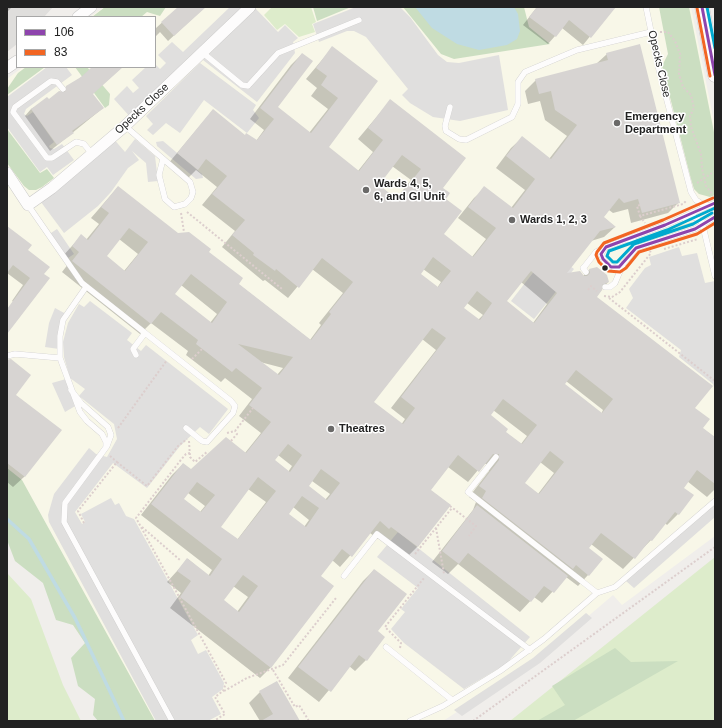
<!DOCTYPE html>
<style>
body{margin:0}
#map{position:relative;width:722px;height:728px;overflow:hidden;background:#f0eeeb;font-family:Arial,sans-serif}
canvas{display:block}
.frame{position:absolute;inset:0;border:8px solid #222;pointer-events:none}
.legend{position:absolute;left:16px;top:16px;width:140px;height:52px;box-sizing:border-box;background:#fff;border:1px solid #a7a7a7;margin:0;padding:5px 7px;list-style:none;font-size:12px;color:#222}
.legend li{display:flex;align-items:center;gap:8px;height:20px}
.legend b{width:20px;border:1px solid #a7a7a7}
</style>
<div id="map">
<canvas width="722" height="728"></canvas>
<div class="frame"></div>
<ul class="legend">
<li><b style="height:5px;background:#8e44ad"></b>106</li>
<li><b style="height:5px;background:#f26522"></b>83</li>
</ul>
</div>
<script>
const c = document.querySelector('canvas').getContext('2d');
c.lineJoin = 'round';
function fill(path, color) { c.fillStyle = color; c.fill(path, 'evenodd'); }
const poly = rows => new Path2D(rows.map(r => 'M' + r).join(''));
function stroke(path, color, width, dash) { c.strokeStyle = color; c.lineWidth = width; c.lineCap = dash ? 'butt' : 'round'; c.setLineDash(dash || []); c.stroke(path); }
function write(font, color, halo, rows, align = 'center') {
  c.font = font + ' Arial,sans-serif'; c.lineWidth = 3; c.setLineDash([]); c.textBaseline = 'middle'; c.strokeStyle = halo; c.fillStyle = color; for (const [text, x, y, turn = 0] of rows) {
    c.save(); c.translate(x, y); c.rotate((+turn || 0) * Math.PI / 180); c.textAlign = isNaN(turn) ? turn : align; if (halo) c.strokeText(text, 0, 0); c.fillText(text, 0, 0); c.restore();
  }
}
fill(poly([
 [7,7,53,7,44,17,17,17,17,44,7,52]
]), '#dfdedc');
fill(poly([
 [104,7,691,7,715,127,715,536,622,605,613,595,537,660,443,721,140,721,7,490,7,79,23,67,155,67,155,17,90,17]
]), '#f8f7e8');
fill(poly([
 [272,7,311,7,316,22,312,24,315,32,299,37,285,24,277,30,264,15],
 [692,222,693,224,686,228,655,238,653,236,654,234],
 [715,557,715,721,510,721],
 [7,573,31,599,63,685,81,721,7,721]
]), '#ddeccb');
fill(poly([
 [105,7,166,7,160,16,147,12,141,17,92,17],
 [313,7,351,7,317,21],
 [403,7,524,7,529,27,550,44,454,59,441,54],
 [659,7,689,7,715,137,715,195,710,197,699,194,694,189,691,179,662,66,668,54],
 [26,67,45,67,7,95,7,89,18,73],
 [75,67,87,67,110,94,109,105,105,108],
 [7,129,40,173,47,169,54,178,42,187,36,190,29,190,24,186,7,163],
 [7,468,22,480,155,721,98,721,93,715,95,699,78,686,71,658,85,643,73,625,56,620,43,583,15,561,7,540],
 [615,648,631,662,678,661,573,721,537,721,565,705,552,686]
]), '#cbdec1');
fill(poly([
 [230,7,247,7,132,119,114,99,127,86,133,93,139,88,132,80,146,67,155,67,155,64,160,69,166,63,158,55,172,42,183,52],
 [356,7,400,7,410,17,438,55,447,62,459,63,499,55,508,110,460,121,433,117,410,103,402,95,408,89,366,37,354,31,347,31,319,42,313,24],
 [255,8,278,32,285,25,298,38,293,42,295,53,257,102,203,60],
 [200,63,256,105,253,110,259,118,247,133,204,100,180,133,166,123,153,135,147,130,153,124,146,116],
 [47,67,66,67,72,75,26,109,24,114,27,116,33,112,54,142,49,146,50,148,54,149,62,144,74,160,53,175,47,167,40,172,7,127,7,97],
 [112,137,125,152,135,139,155,156,158,181,148,182,146,163,132,151,139,160,128,168,111,192,98,206,64,233,38,198],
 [163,141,202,174,203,178,196,179,157,146,156,142],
 [57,229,74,254,65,260,48,235],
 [679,247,682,256,697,253,705,283,715,281,715,390,713,384,679,357,681,350,626,308,633,298,629,289,645,268,651,265,649,257],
 [550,251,574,269,534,319,511,301],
 [90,301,132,333,127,340,141,351,146,345,228,409,209,434,200,427,180,446,147,488,113,463,75,512,82,524,85,522,81,514,111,498,115,505,119,503,126,516,134,519,198,635,191,640,198,654,206,650,224,683,223,689,212,697,221,714,208,721,156,721,49,522,48,515,54,494,89,448,96,454,107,457,117,439,114,424,79,396,85,389,70,378,64,357,63,342,68,323,79,304,84,307],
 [55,308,66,314,59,349,45,347,49,323],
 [66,379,77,405,65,412,52,383],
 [715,504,715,517,634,588,626,581],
 [398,532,530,637,506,664,464,689,404,643,391,629,405,612,401,609,418,588,377,557],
 [586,613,592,618,540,663,462,716,454,710,533,658]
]), '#e0dfde');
fill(poly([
 [415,7,514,7,518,14,520,31,517,39,507,45,479,50,457,44,432,28]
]), '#bfdbe3');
fill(poly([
 [7,7,12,7,7,12],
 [179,7,205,7,168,41,160,32,155,37,155,27,156,28],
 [537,7,614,7,583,45,562,28,548,44,523,25],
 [332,48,377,81,327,147,358,171,373,152,358,139,390,101,442,188,445,199,442,234,472,257,486,239,458,218,474,198,485,188,511,208,525,190,496,168,511,148,522,138,549,159,567,136,545,120,540,101,528,104,525,91,536,80,595,65,607,54,679,202,668,213,631,223,628,209,613,213,609,210,603,217,615,227,604,237,591,241,564,275,583,276,589,270,608,282,596,297,694,408,702,428,715,438,715,489,707,497,687,481,683,488,678,514,667,525,665,523,651,540,623,569,591,544,587,548,588,575,578,586,566,577,542,603,534,597,520,612,458,564,448,574,432,562,473,510,476,502,469,497,489,471,488,464,483,464,468,482,448,467,430,490,450,505,417,547,407,557,380,537,378,539,370,533,340,567,332,560,319,576,271,667,260,678,170,608,181,593,167,582,188,559,208,576,212,570,141,515,172,475,183,464,191,470,245,453,261,433,239,416,252,399,225,378,221,382,186,355,188,351,151,323,140,334,62,272,69,263,62,257,81,236,86,240,99,224,91,218,118,187,177,234,207,252,238,284,310,340,321,325,319,323,343,293,312,269,288,298,265,280,263,281,222,247,235,231,202,205,217,187,196,170,186,180,167,165,213,110,244,136,256,141,264,130,250,119,291,65,302,54,276,107,309,133,328,109,311,96,317,88,306,79],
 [392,166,411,180,396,199,378,185],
 [119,239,138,254,124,271,105,256],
 [423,269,441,282,437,288,419,274],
 [521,282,547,304,533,323,505,302],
 [181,285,217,314,210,323,173,295],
 [467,303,483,315,478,320,463,308],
 [422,339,436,350,391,408,405,419,401,425,373,402],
 [260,362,283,368,277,375],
 [566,381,603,410,601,414,563,384],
 [493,410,527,436,521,444,505,432,489,415],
 [278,455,292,466,288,472,274,461],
 [540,462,554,473,538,494,524,483],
 [312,481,330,494,325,500,307,487],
 [248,489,266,502,237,540,220,527],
 [188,493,205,506,200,512,183,499],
 [293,507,309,520,304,527,287,514],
 [233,586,248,597,237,612,222,601],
 [94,67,122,67,92,94,103,108,50,151,25,116,31,109,61,93],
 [7,227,27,250,43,274,23,309,12,301,23,285,7,273],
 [7,363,15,395,60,430,24,477,13,487,7,482],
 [374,570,377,632,366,660,355,671,349,666,319,702,288,678,363,581],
 [260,692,298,721,260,721,249,703]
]), '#0003');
stroke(poly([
 [7,519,29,539,75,618,124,721]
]), '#bfdbe3', 3.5);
fill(poly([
 [178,7,206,7,174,36,161,22],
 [537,7,616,7,591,38,569,20,556,37,529,17],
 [640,44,680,203,642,213,638,199,624,203,619,198,604,217,616,227,600,231,567,273,580,271,584,276,587,276,590,273,589,269,597,267,607,275,609,282,602,285,602,290,597,297,713,386,695,408,710,419,703,428,715,437,715,484,697,470,684,488,694,495,679,515,675,512,652,541,650,540,635,559,601,533,589,548,603,559,589,576,576,565,573,569,482,498,486,491,479,486,499,460,499,454,493,454,479,472,458,455,431,490,451,505,418,547,391,527,389,529,380,521,352,557,342,549,321,576,334,586,271,668,180,597,191,581,177,571,187,558,210,576,222,559,151,504,183,463,191,469,226,437,246,453,271,422,249,405,262,388,236,368,232,372,196,344,198,340,161,312,151,324,72,261,79,252,72,246,81,234,88,240,109,213,101,207,118,186,178,233,189,232,211,249,209,252,243,278,239,284,311,340,331,314,329,312,353,282,322,258,299,288,276,269,275,271,253,255,254,253,232,235,245,220,212,194,227,176,206,159,198,170,177,153,213,109,245,135,246,133,257,140,274,119,260,108,302,53,313,61,278,107,311,133,338,98,321,85,327,76,316,68,332,46,378,81,329,147,359,171,383,140,368,128,390,99,466,158,443,188,450,193,446,199,462,211,444,234,473,257,496,228,468,207,484,186,513,208,535,179,506,156,522,136,551,159,577,125,555,110,551,91,539,94,535,79,608,60,606,53],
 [402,155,421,169,397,199,379,185],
 [129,228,148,242,125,271,107,256],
 [433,257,451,271,438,287,421,274],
 [531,271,557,293,534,323,507,301],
 [191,274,227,302,212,323,175,294],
 [477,291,492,303,480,320,464,308],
 [432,328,446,338,401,397,415,408,403,424,374,402],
 [238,344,293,357,279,375],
 [576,370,613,399,602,413,565,384],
 [503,399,537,425,522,444,506,432,508,429,491,415],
 [288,444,302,455,290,472,275,460],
 [550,451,564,462,539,494,525,483],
 [321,469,340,483,327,500,309,486],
 [258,477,276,491,238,539,221,527],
 [197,482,215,495,201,512,184,499],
 [302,496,319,508,306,527,289,514],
 [243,575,258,586,239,612,224,600],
 [92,67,123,67,93,94,104,108,72,131,74,133,57,145,31,109,47,97,49,99,59,91,65,92,66,86,81,77],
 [7,226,32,245,28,250,50,267,44,274,50,278,7,334,7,309,30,278,13,265,7,273],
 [11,359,31,375,16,395,62,430,25,477,7,463,7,360],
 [477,505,568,576,554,593,544,586,531,602,468,553,459,564,442,551],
 [374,569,407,594,378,631,385,637,367,661,359,655,331,692,298,667],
 [277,681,300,721,261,721,273,714,259,691]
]), '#d7d4d2');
const service = poly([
 [646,7,659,70,691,192,696,200,702,204,707,205],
 [203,53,242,85,248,86,278,53,359,20],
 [63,89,57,82,51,81,15,107,13,112,47,158,52,158,76,142,84,144,92,154],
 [450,107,445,126,446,131,459,139,466,140,512,117,518,104,518,82,525,72,577,50,651,32],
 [125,126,190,182,193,192,191,198,185,204,174,207,165,199,159,175,163,159],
 [28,205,82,283,231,401,235,406,233,413,207,442,202,441,186,428],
 [685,219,695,217,702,222,715,276],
 [627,239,634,241,636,248],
 [605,248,601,254,606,264,615,268,623,264],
 [586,272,583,268,585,266,596,252,606,247,665,225,715,203],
 [86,287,63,320,60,336,60,358,80,412,87,421,102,434,106,442,106,447],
 [605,287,610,287,615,283,623,264,636,248,695,229,715,217],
 [136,355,133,349,145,333],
 [7,356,15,354,60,358],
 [71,390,81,403,108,427,111,435,107,446,65,503,64,522,172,721],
 [496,457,468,492,597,593,615,587,715,501],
 [344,576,377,534,530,650],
 [386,647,452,700],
 [410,721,443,706,500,671,544,639,597,593]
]);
const minor = poly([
 [78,17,91,7],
 [7,68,17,61],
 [7,173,28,205,52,188,125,126,250,7]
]);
const tertiary = poly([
 [702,7,715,75]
]);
stroke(service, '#c9c8c7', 6);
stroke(minor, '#c9c8c7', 12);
stroke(tertiary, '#c9c8c7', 15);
stroke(poly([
 [660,32,668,32,675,41,680,54,679,74,683,87,691,95,694,108,690,116,691,127,701,154,702,168,706,186,713,195],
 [697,183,715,171],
 [640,205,637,206,640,216,683,204,686,201],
 [187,212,282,289],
 [181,213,184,232],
 [640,216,645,223],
 [664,249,698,239],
 [588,290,591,286,597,291],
 [604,296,612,297,620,292,651,253,650,251],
 [609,298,715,381],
 [192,359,202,349],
 [118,428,167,360],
 [227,433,235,431,253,408],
 [189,441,190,457,195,462,208,451],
 [231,441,237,434,235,431],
 [190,453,186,454,180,461,136,518,226,683,223,691,215,697,225,714,214,721],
 [110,456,117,462],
 [450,506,476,526,469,536],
 [84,523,78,511,117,462,147,486,178,446,187,439],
 [142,527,180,560],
 [436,528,444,574],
 [415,554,452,508],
 [400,648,401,643,385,627,424,578],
 [273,670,295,707,299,705,309,721],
 [224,691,247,678,283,665,336,598],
 [473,721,715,547]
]), '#dccecd', 2, [2, 2]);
stroke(service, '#fdfcfc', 5.5);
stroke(minor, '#fdfcfc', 11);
stroke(tertiary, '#fdfcfc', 14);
stroke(poly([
 [702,7,715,75],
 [715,203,665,225,606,247,601,254,603,259,611,267,619,267,636,248,695,229,715,217]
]), '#8e44ad', 3);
stroke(poly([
 [697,8,710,76],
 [713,198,663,220,604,243,597,252,596,255,599,262,608,271,620,272,626,268,639,252,697,234,715,223]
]), '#f26522', 3);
stroke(poly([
 [707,7,715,48],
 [712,213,693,224,634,244,617,262,613,262,607,256,609,251,667,230,715,208]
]), '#00a9ce', 3);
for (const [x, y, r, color] of [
 [617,123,4,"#6a6968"],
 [366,190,4,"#6a6968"],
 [512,220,4,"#6a6968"],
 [605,268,3.5,"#222"],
 [331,429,4,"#6a6968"]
]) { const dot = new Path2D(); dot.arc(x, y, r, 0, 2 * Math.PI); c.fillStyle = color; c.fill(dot); stroke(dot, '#fff', 1.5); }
write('11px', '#222', '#fff', [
 ["Opecks Close",659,64,77],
 ["Opecks Close",142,109,-43]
]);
write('bold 11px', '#222', '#fff', [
 ["Emergency",625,117],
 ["Department",625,130],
 ["Wards 4, 5,",374,184],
 ["6, and GI Unit",374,197],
 ["Wards 1, 2, 3",520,220],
 ["Theatres",339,429]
], 'left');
</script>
